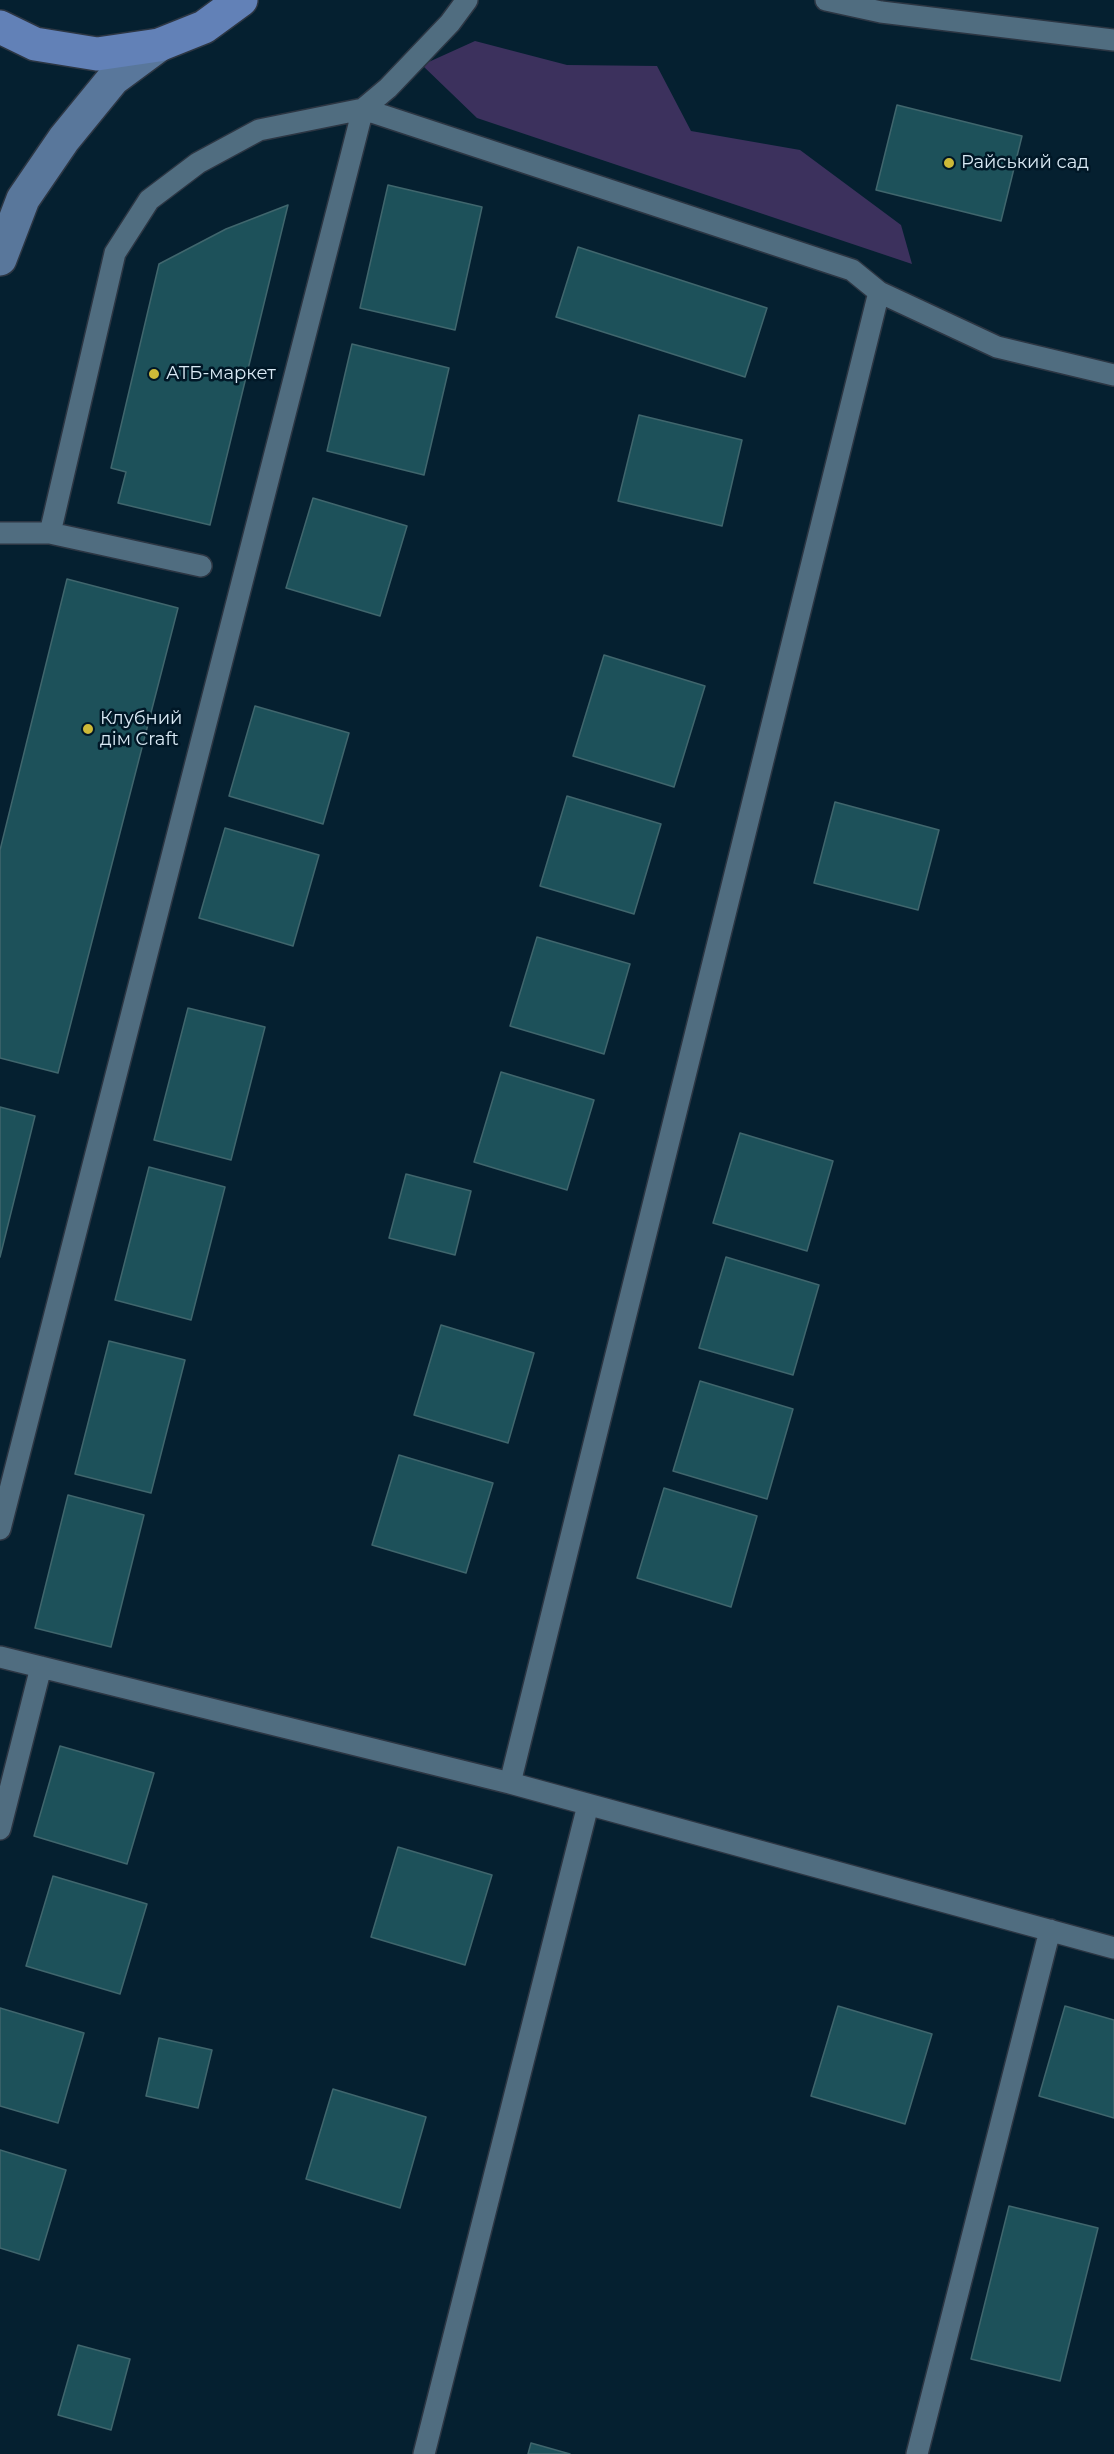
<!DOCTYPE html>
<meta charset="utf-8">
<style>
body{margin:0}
canvas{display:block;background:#052030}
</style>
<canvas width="1114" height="2454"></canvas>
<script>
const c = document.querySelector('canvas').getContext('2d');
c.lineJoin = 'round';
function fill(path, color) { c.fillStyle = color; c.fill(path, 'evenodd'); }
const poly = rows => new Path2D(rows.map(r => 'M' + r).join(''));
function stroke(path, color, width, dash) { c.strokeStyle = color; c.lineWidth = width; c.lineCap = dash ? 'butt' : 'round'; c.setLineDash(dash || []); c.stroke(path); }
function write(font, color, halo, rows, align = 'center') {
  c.font = font + ' Montserrat,sans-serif'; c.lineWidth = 5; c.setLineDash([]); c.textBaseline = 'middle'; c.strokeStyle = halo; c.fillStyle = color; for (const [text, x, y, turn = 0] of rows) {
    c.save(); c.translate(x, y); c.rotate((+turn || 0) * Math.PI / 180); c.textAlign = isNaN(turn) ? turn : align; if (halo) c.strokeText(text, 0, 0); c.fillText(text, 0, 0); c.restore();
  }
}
fill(poly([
 [475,41,567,65,657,66,691,131,800,150,901,225,912,264,477,118,422,65]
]), '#3c315d');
const building = poly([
 [897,105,1022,136,1001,221,876,190,897,105],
 [388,185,482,207,455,330,360,308,388,185],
 [288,205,210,525,118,503,126,472,111,468,159,264,226,229,288,205],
 [578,247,767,308,745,377,556,317,578,247],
 [352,344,449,368,424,475,327,451,352,344],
 [639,415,742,440,722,526,618,501,639,415],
 [313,498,407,526,380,616,286,588,313,498],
 [67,579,178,608,58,1073,0,1058,0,850,67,579],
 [604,655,705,686,674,787,573,756,604,655],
 [255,706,349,733,323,824,229,796,255,706],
 [567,796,661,824,634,914,540,886,567,796],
 [835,802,939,830,918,910,814,883,835,802],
 [225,828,319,855,293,946,199,918,225,828],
 [537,937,630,964,604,1054,510,1026,537,937],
 [188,1008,265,1027,231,1160,154,1140,188,1008],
 [501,1072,594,1100,567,1190,474,1162,501,1072],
 [0,1107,35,1116,0,1257,0,1107],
 [740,1133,833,1161,807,1251,713,1223,740,1133],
 [149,1167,225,1187,191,1320,115,1300,149,1167],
 [406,1174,471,1191,455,1255,389,1238,406,1174],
 [726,1257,819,1285,793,1375,699,1348,726,1257],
 [441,1325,534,1353,508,1443,414,1415,441,1325],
 [109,1341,185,1360,151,1493,75,1474,109,1341],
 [700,1381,793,1409,767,1499,673,1471,700,1381],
 [399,1455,493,1483,466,1573,372,1545,399,1455],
 [664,1488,757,1516,731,1607,637,1578,664,1488],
 [68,1495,144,1515,111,1647,35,1628,68,1495],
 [60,1746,154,1773,127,1864,34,1836,60,1746],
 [398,1847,492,1875,465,1965,371,1937,398,1847],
 [53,1876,147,1904,120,1994,26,1966,53,1876],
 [838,2006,932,2034,905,2124,811,2096,838,2006],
 [1065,2006,1114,2020,1114,2118,1039,2096,1065,2006],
 [0,2008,84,2033,58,2123,0,2106,0,2008],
 [159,2038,212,2050,198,2108,146,2096,159,2038],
 [333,2089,426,2117,400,2208,306,2179,333,2089],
 [0,2150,66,2170,39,2260,0,2248,0,2150],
 [1009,2206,1098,2228,1060,2381,971,2359,1009,2206],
 [78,2345,130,2359,111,2430,58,2415,78,2345],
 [531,2443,570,2454,528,2454,531,2443]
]);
fill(building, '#1d515a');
stroke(building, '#40666d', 1.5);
const service = poly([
 [826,0,881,12,1114,40],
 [0,533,50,533,115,253,149,200,198,163,259,130,363,109,388,88,450,23,467,0],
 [50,533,201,566],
 [0,1529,363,109,852,270,879,292,997,347,1114,375],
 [0,1657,510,1783,1114,1948],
 [510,1783,879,292],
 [0,1829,41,1667],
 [424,2454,588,1805],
 [917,2454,1050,1930]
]);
const secondary = poly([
 [0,259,23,199,64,139,113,79,159,45]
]);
const primary = poly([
 [0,27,35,44,97,54,159,45,204,27,241,0]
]);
stroke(service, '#2c3643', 24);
stroke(secondary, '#2c3643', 36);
stroke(primary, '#2c3643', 36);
stroke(service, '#506d80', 21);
stroke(secondary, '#59779b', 33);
stroke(primary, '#6281b7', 33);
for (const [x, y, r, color] of [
 [949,163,6,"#cdb938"],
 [154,374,6,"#cdb938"],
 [88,729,6,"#cdb938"]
]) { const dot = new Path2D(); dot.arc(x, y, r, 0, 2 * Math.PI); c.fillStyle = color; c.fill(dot); stroke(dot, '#001726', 2); }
write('18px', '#daeaf5', '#001726', [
 ["Райський сад",961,163],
 ["АТБ-маркет",166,374],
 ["Клубний",100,719],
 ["дім Craft",100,740]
], 'left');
</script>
